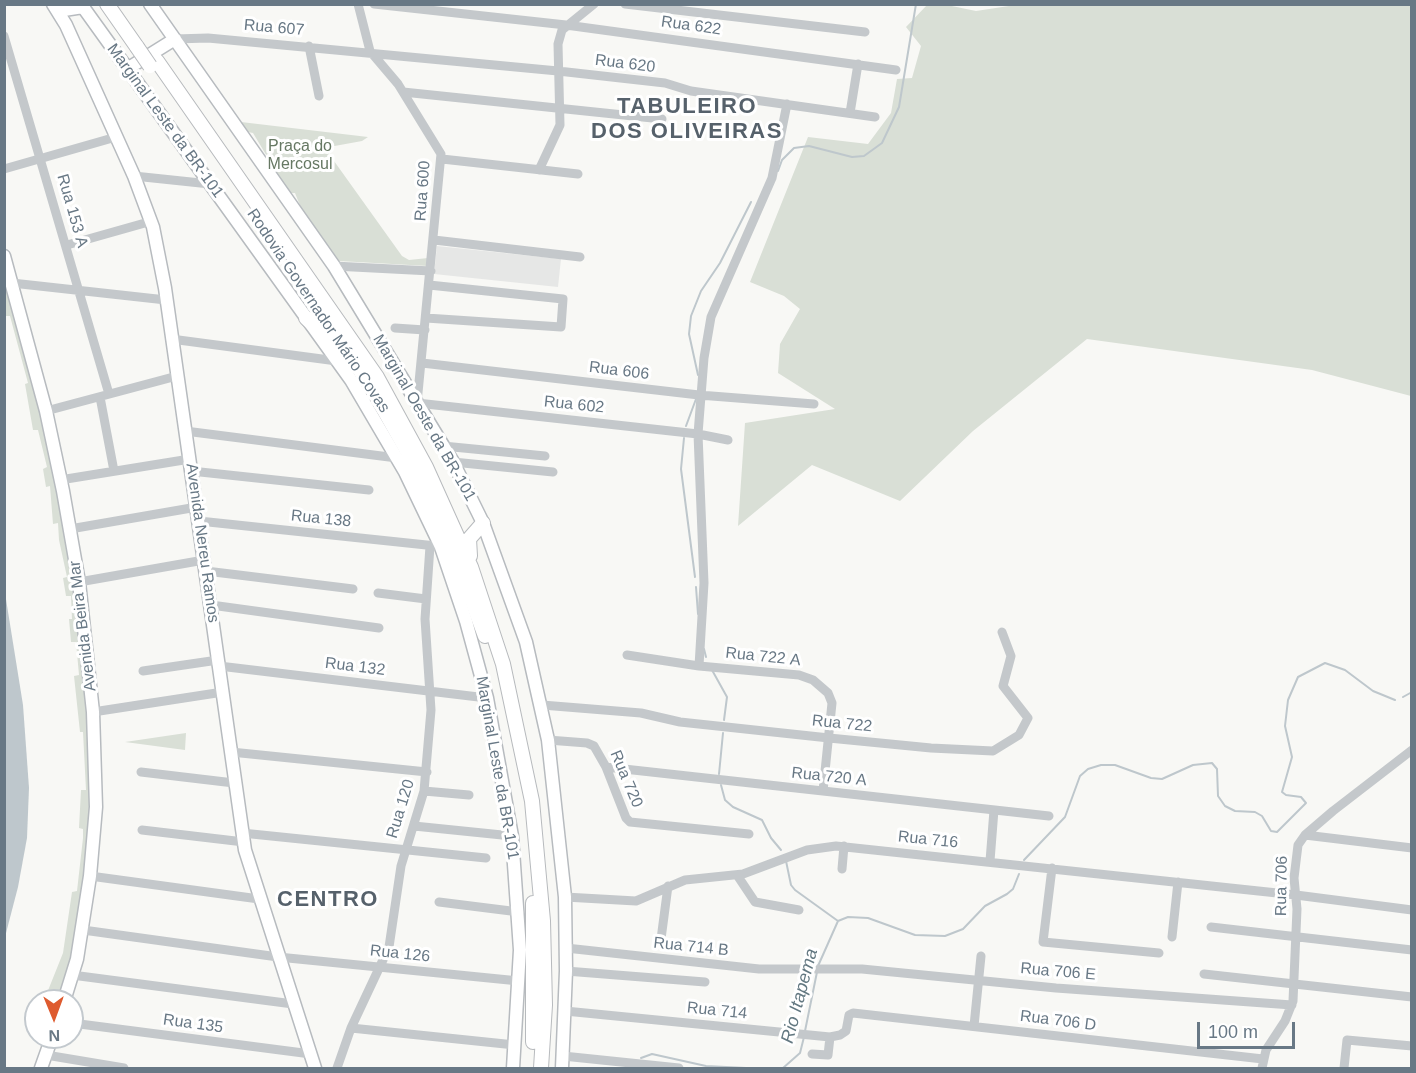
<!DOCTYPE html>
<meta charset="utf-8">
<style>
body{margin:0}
#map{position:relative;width:1416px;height:1073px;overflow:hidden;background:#f8f8f5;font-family:Helvetica,sans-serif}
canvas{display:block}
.frame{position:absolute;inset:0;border:6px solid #687885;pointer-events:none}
.north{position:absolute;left:24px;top:989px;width:60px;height:60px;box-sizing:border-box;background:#fff;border:2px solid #c3c9ce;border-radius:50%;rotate:179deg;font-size:16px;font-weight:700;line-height:24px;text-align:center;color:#687885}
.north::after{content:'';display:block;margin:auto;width:21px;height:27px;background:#de5b2f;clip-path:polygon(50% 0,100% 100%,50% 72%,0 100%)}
.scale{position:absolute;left:1197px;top:1022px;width:98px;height:27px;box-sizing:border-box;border:3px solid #687885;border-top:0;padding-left:8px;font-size:18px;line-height:21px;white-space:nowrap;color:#687885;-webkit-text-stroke:4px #fff;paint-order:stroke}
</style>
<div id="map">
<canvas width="1416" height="1073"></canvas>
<div class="frame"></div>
<div class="north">N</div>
<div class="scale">100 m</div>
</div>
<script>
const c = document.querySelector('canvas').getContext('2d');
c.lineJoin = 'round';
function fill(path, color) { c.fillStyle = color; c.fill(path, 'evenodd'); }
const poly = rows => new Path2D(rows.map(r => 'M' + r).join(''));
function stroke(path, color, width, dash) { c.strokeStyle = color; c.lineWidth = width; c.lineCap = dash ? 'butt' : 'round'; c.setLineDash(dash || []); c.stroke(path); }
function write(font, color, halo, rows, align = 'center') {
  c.font = font + ' Helvetica,sans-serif'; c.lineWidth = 6; c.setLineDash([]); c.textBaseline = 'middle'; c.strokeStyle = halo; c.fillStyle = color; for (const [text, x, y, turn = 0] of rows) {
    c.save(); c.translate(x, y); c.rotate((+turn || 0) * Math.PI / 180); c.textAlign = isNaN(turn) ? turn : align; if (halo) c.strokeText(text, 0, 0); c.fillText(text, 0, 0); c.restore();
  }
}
fill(poly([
 [437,246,561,259,558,287,434,274]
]), '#e6e7e6');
fill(poly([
 [1022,4,1411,5,1411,396,1312,370,1087,339,973,431,900,501,812,465,738,526,745,423,835,409,778,373,780,344,800,309,784,296,750,282,808,137,868,144,891,113,897,79,912,78,921,46,906,27,927,5,947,5,976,11],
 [241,122,368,137,362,141,329,147,329,154,402,256,409,260,428,258,428,266,339,261,301,208,295,193,289,193,253,133,248,132],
 [4,270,40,402,80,606,89,706,93,806,78,939,60,1001,49,1001,47,993,63,953,72,892,77,891,83,838,83,829,79,828,81,790,86,790,83,732,80,732,74,676,79,675,76,642,71,642,69,619,72,619,71,596,66,596,63,578,67,577,59,540,58,523,53,524,50,486,46,487,43,469,47,467,38,430,33,430,25,384,28,383,10,316,6,316,5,312],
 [186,733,185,750,125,742]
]), '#d9dfd6');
fill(poly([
 [5,593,23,705,29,788,27,838,18,887,5,937]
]), '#bec7cc');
stroke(poly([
 [778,171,782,160,794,148,809,146,852,157,864,156,882,143,899,107,916,4],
 [698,375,689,334,691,316,701,291,720,263,751,202],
 [686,426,696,399],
 [684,438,681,469,695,577],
 [696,587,698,614],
 [704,649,706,657],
 [712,670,727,697,724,720],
 [1403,697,1412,692],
 [719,774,723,733],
 [721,785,725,800,733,807,762,820,771,838,781,850],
 [1024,860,1065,817,1080,776,1088,769,1101,765,1115,765,1151,778,1162,779,1193,765,1212,763,1217,769,1218,796,1225,806,1235,811,1255,812,1262,816,1271,831,1277,832,1306,803,1301,797,1286,795,1282,792,1292,757,1285,726,1288,700,1298,677,1325,663,1345,670,1373,691,1395,700],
 [786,861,791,885,795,890,838,921],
 [818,966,838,921,848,917,868,918,915,935,945,936,963,929,985,906,1007,894,1013,889,1019,874],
 [805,1031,817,972],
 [641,1058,652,1054,706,1066,746,1068],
 [783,1068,800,1053,804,1037]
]), '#bec7cc', 2);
const major = poly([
 [53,4,66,25,134,176,153,227,165,288,245,850,315,1068],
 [150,4,334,266,453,462,483,523,526,642,548,740,565,897,566,971,562,1068],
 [64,10,83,7,351,380,405,472,441,547,466,621,487,698,512,836,520,950,513,1068],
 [127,69,175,39],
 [4,256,46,411,63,491,79,582,93,712,96,807,90,876,77,959,64,1001],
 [41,1068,52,1037]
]);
const highway = poly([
 [81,4,83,7],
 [107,4,137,47],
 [157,61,377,377,426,467,471,567,503,664,532,801,543,921,545,1005,541,1068],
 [313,300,371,387,406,449,453,549,485,636],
 [306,318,342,353],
 [470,556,469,539,483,523],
 [533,903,533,1042]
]);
stroke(major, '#b7bbbf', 15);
stroke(highway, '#b7babd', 16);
stroke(poly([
 [358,4,370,51,398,84,441,154,417,403,698,434,728,440],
 [374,4,566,25,896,70],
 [625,4,865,32],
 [4,36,109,394],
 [175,39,208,38,558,71,665,83,691,91,875,117],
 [309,46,319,96],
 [403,92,662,119],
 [850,113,858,64],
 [442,159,578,174],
 [4,169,116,137],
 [539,170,560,125,558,44,562,30,594,4],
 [134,176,210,184],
 [434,240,580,257],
 [67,245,152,221],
 [334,266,431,271],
 [12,283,166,300],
 [426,318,561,327,563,299,429,285],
 [395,328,425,330],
 [171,339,337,361],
 [422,363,699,395,814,404],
 [100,397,114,471],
 [46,411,177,376],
 [185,431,397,458],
 [443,446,545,456],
 [453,462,553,472],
 [191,471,369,490],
 [60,480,190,459],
 [199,521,436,546],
 [70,529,197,507],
 [206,571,353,589],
 [79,582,204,560],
 [378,593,426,599],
 [211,605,379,628],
 [627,655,699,666,799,675,813,680,828,693,832,703,823,791],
 [219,666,487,698],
 [699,666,704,583,698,434,704,358,711,317,772,178,787,104],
 [143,671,218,660],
 [542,705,641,713,680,722,829,738,931,748,993,751,1019,735,1028,718,1003,686,1011,656,1002,632],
 [93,712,223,692],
 [548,740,587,743,594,746,606,767,626,818,630,822,749,834],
 [231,752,427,772],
 [606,767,1049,816],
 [141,772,234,783],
 [424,791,469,795],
 [414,826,512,836],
 [142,830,244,842],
 [242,833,486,858],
 [1305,835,1412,848],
 [990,861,994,810],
 [1052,868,1043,942,1159,953],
 [842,869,844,846],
 [737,875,755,902,799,910],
 [90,876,259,899],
 [565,897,636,901,685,880,743,874,807,850,836,846,1296,895,1412,910],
 [439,902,519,912],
 [1211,927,1412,950],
 [83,930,278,957,519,981],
 [1172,937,1178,882],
 [661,939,668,886],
 [566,948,759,969,862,969,1056,988,1292,1005],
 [566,971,705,982],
 [1204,974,1412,997],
 [72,975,293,1004],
 [565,1011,830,1037,840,1035,846,1031,849,1015,853,1013,1263,1059],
 [72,1023,311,1054],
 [974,1026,981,956],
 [351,1028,515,1045],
 [812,1054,828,1055,830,1037],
 [46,1055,124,1068],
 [563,1056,679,1068],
 [337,1068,351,1028,389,947,401,866,424,791,431,710,425,619,430,546],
 [1262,1068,1266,1050,1285,1021,1293,1001,1297,909,1294,878,1298,845,1305,835,1333,811,1412,750],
 [1344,1068,1347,1040,1412,1046]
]), '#c4c8cb', 9);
stroke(major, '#fff', 12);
stroke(highway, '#fff', 14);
const highwayBridge = poly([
 [137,47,150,66]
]);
stroke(highwayBridge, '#b7babd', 16, []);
stroke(highwayBridge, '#fff', 14);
write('16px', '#687885', '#fff', [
 ["Rua 622",691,26,8],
 ["Rua 607",274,28,5],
 ["Rua 620",625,64,7],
 ["Marginal Leste da BR-101",165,121,54],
 ["Rua 600",423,191,-86],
 ["Rua 153 A",72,211,74],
 ["Rodovia Governador Mário Covas",318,311,56],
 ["Rua 606",619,371,7],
 ["Rua 602",574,405,6],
 ["Marginal Oeste da BR-101",424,418,60],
 ["Rua 138",321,519,6],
 ["Avenida Nereu Ramos",202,543,82],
 ["Avenida Beira Mar",83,626,-97],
 ["Rua 722 A",763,657,6],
 ["Rua 132",355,667,7],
 ["Rua 722",842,724,6],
 ["Marginal Leste da BR-101",497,768,80],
 ["Rua 720 A",829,777,6],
 ["Rua 720",626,779,67],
 ["Rua 120",401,809,-73],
 ["Rua 716",928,840,6],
 ["Rua 706",1282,886,-89],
 ["Rua 714 B",691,947,6],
 ["Rua 126",400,954,6],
 ["Rua 706 E",1058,972,5],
 ["Rua 714",717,1011,6],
 ["Rua 706 D",1058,1021,7],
 ["Rua 135",193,1024,8]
]);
write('16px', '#667863', '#fff', [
 ["Praça do",300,147],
 ["Mercosul",300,165]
]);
write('italic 18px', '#637881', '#fff', [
 ["Rio Itapema",800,996,-75]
]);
c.letterSpacing = '1.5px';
write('bold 22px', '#56616b', '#fff', [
 ["TABULEIRO",687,107],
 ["DOS OLIVEIRAS",687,132],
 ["CENTRO",328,900]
]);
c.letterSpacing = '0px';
</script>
